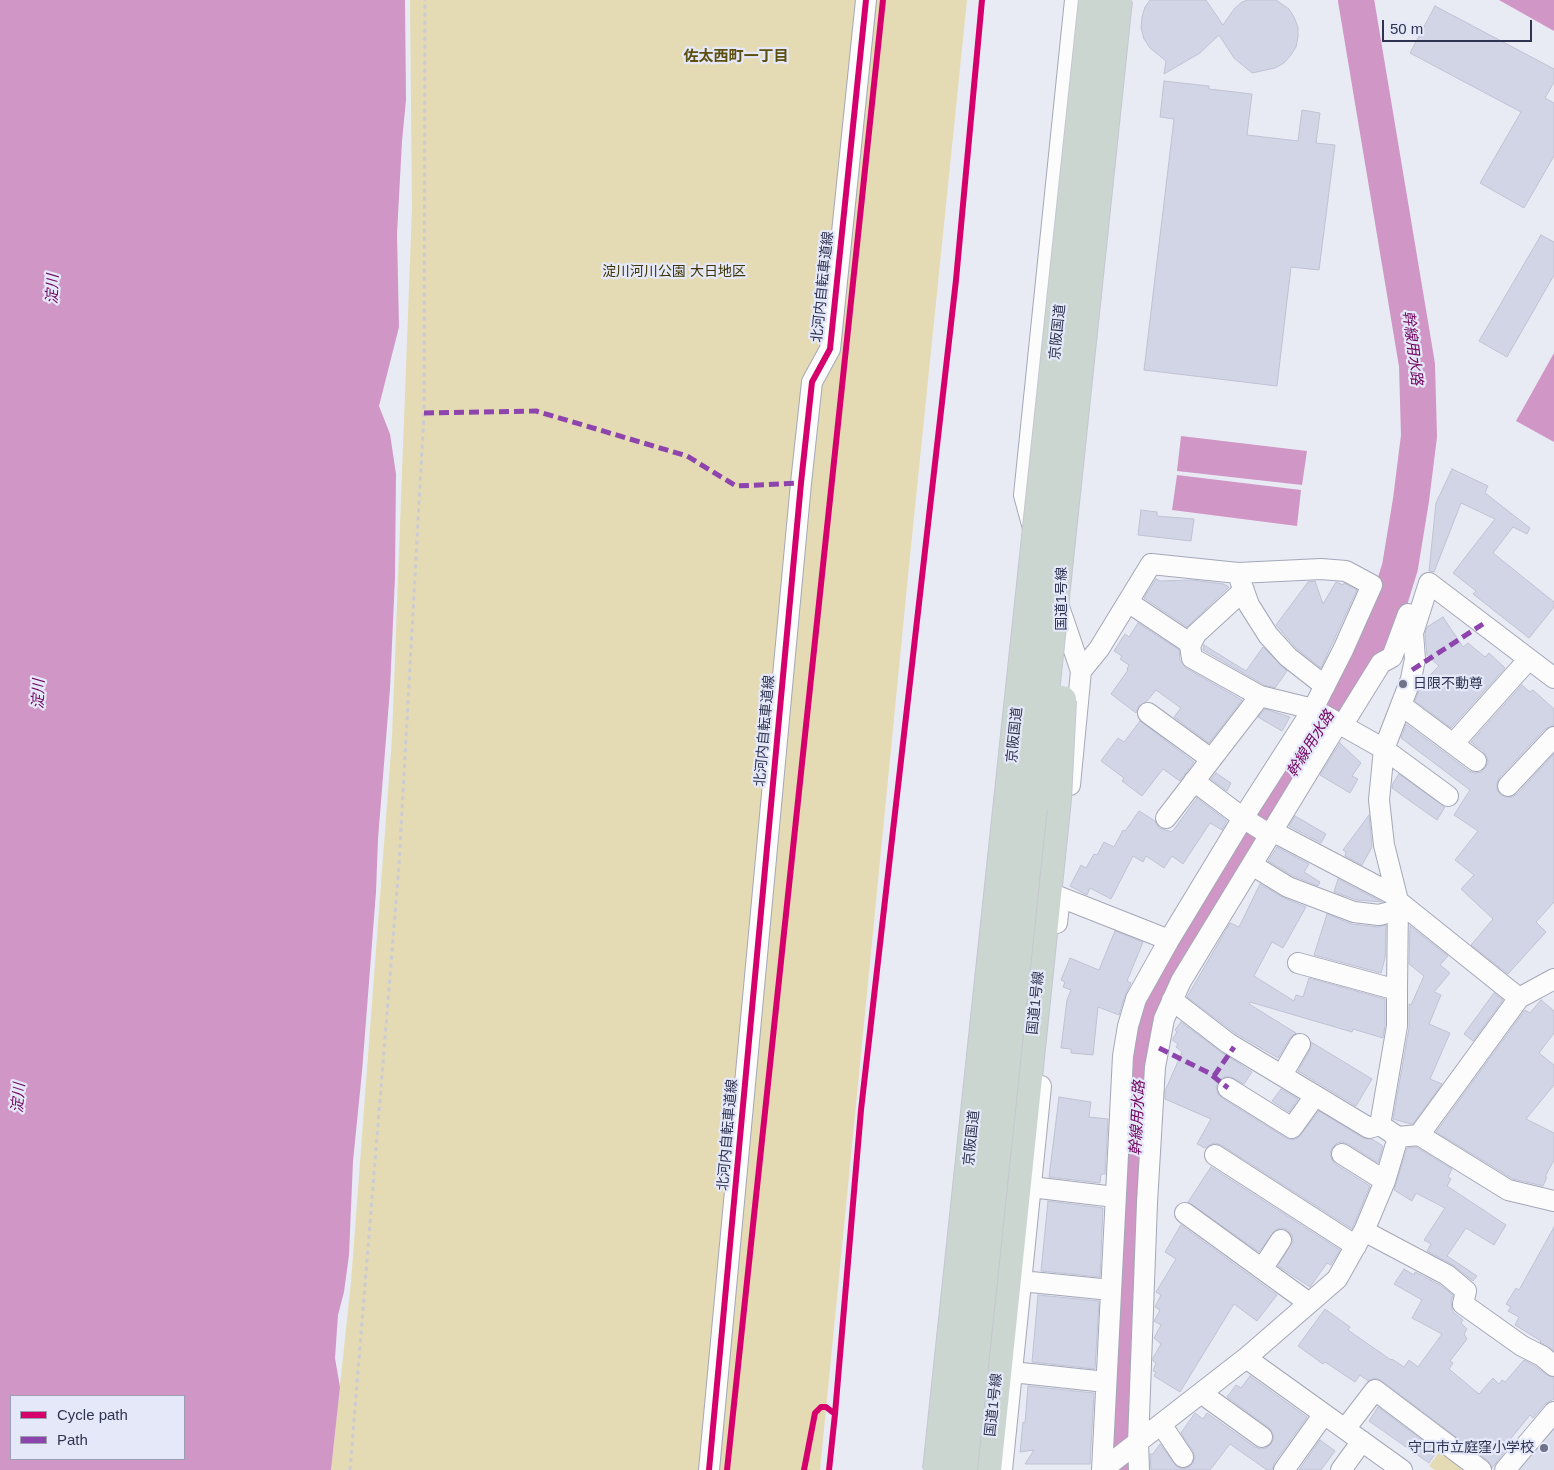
<!DOCTYPE html>
<meta charset="utf-8">
<style>
body{margin:0}
#map{position:relative;width:1554px;height:1470px;overflow:hidden;background:#e9ebf4;font-family:Arial,sans-serif}
canvas{display:block}
.legend{position:absolute;left:10px;top:1395px;width:175px;height:65px;box-sizing:border-box;background:#e5e8f8;border:1px solid #9ca0b5;margin:0;padding:6px 9px;list-style:none;font-size:15px;color:#2e3351}
.legend li{display:flex;align-items:center;gap:10px;height:25px}
.legend b{width:25px;border:1px solid #9ca0b5}
.scale{position:absolute;left:1382px;top:20px;width:150px;height:22px;box-sizing:border-box;border:2px solid #2e3351;border-top:0;padding-left:6px;font-size:15px;line-height:18px;white-space:nowrap;color:#2e3351;-webkit-text-stroke:4px #e5e8f8;paint-order:stroke}
</style>
<div id="map">
<canvas width="1554" height="1470"></canvas>
<ul class="legend">
<li><b style="height:6px;background:#d6006c"></b>Cycle path</li>
<li><b style="height:6px;background:#8e44ad"></b>Path</li>
</ul>
<div class="scale">50 m</div>
</div>
<script>
const c = document.querySelector('canvas').getContext('2d');
c.lineJoin = 'round';
function fill(path, color) { c.fillStyle = color; c.fill(path, 'evenodd'); }
const poly = rows => new Path2D(rows.map(r => 'M' + r).join(''));
function stroke(path, color, width, dash) { c.strokeStyle = color; c.lineWidth = width; c.lineCap = dash ? 'butt' : 'round'; c.setLineDash(dash || []); c.stroke(path); }
function write(font, color, halo, rows, align = 'center') {
  c.font = font + ' Arial,"Noto Sans JP",sans-serif'; c.lineWidth = 4.5; c.setLineDash([]); c.textBaseline = 'middle'; c.strokeStyle = halo; c.fillStyle = color; for (const [text, x, y, turn = 0] of rows) {
    c.save(); c.translate(x, y); c.rotate((+turn || 0) * Math.PI / 180); c.textAlign = isNaN(turn) ? turn : align; if (halo) c.strokeText(text, 0, 0); c.fillText(text, 0, 0); c.restore();
  }
}
fill(poly([
 [1554,1427,1554,1470,1515,1470]
]), '#daddec');
fill(poly([
 [410,0,967,0,910,556,820,1470,331,1470,351,1282,392,738,412,208],
 [1443,1447,1473,1470,1435,1470,1429,1466]
]), '#e4dab3');
fill(poly([
 [0,0,405,0,406,100,402,141,397,234,399,327,379,406,390,434,396,474,395,577,390,689,378,839,376,892,362,1072,353,1161,349,1255,344,1292,338,1315,335,1358,340,1387,331,1470,0,1470],
 [11,1396,184,1396,184,1459,11,1459],
 [1499,0,1554,0,1554,31],
 [1554,353,1554,442,1516,421],
 [1181,436,1307,451,1302,485,1177,471],
 [1177,475,1301,490,1297,526,1172,510]
]), '#d096c6');
stroke(poly([
 [1120,1470,1141,1051,1150,1011,1170,970,1353,680,1379,635,1400,567,1411,500,1419,436,1417,365,1356,0]
]), '#d096c6', 36);
const building = poly([
 [1150,0,1206,0,1223,25,1234,9,1242,2,1248,0,1276,0,1289,9,1294,17,1298,27,1298,37,1296,47,1291,55,1284,63,1275,68,1252,73,1234,58,1219,35,1200,53,1164,74,1166,61,1150,48,1144,39,1141,28,1142,17,1145,7,1150,0],
 [1435,6,1554,69,1554,82,1545,98,1554,103,1554,156,1524,208,1480,183,1521,112,1410,53,1435,6],
 [1164,81,1209,86,1209,89,1252,94,1247,135,1298,141,1302,110,1320,113,1316,143,1335,145,1319,270,1291,267,1277,386,1144,370,1174,119,1160,117,1164,81],
 [1541,235,1554,242,1554,275,1507,357,1479,341,1541,235],
 [1452,469,1488,486,1485,493,1530,528,1527,534,1513,527,1493,553,1554,602,1554,607,1529,638,1473,594,1476,591,1453,573,1495,519,1461,503,1434,572,1429,571,1436,503,1452,469],
 [1141,510,1157,512,1157,516,1194,519,1191,541,1138,535,1141,510],
 [1156,579,1160,581,1192,580,1224,584,1229,587,1187,627,1144,598,1156,579],
 [1315,581,1323,604,1336,582,1343,585,1344,583,1357,590,1321,668,1296,648,1276,625,1308,582,1315,581],
 [1443,617,1463,647,1468,643,1485,657,1489,653,1505,668,1451,728,1415,701,1422,683,1439,666,1427,655,1425,634,1427,627,1443,617],
 [1138,623,1179,650,1180,660,1186,668,1242,700,1209,743,1174,717,1181,708,1156,690,1147,701,1139,706,1136,713,1111,694,1128,670,1127,669,1129,665,1120,659,1122,656,1114,651,1125,634,1129,637,1138,623],
 [1204,645,1246,671,1263,647,1287,671,1275,688,1264,685,1203,650,1204,645],
 [1522,685,1530,692,1533,690,1554,709,1554,725,1545,729,1499,778,1497,783,1497,789,1500,794,1505,797,1512,797,1517,794,1554,754,1554,902,1536,922,1546,932,1508,974,1471,945,1493,919,1461,889,1474,875,1455,860,1478,831,1454,815,1470,790,1401,738,1406,724,1469,771,1475,773,1481,772,1485,768,1488,763,1487,757,1483,751,1471,742,1522,685],
 [1265,709,1290,717,1282,731,1258,717,1265,709],
 [1140,721,1194,762,1180,781,1163,769,1142,796,1122,781,1124,778,1101,761,1118,738,1124,742,1140,721],
 [1340,743,1361,763,1352,776,1358,779,1350,793,1320,775,1340,743],
 [1216,773,1231,783,1227,791,1211,779,1216,773],
 [1399,774,1445,807,1437,820,1392,788,1393,783,1399,774],
 [1197,798,1227,821,1222,830,1210,823,1183,864,1172,856,1164,868,1146,856,1143,862,1133,856,1111,899,1090,888,1087,895,1070,886,1081,865,1086,868,1094,854,1097,855,1104,842,1114,847,1123,830,1125,831,1139,811,1155,821,1159,828,1172,832,1197,798],
 [1369,815,1372,847,1362,865,1345,856,1346,852,1343,850,1369,815],
 [1295,816,1326,834,1321,843,1289,826,1295,816],
 [1277,847,1309,864,1304,872,1320,882,1318,886,1293,876,1268,861,1277,847],
 [1338,879,1382,902,1357,900,1334,892,1338,879],
 [1260,884,1282,897,1306,907,1283,948,1272,942,1254,976,1294,1001,1296,995,1303,997,1309,978,1385,999,1385,1025,1383,1038,1353,1029,1352,1032,1250,1002,1249,1004,1296,1033,1290,1038,1278,1058,1235,1033,1187,997,1230,923,1239,927,1260,884],
 [1327,914,1352,924,1378,927,1386,925,1385,958,1381,973,1314,955,1327,914],
 [1410,926,1448,956,1440,965,1450,973,1434,992,1441,995,1429,1024,1450,1033,1430,1079,1442,1084,1413,1124,1411,1124,1393,1119,1409,1028,1409,1004,1411,1005,1424,976,1409,964,1410,926],
 [1115,931,1143,942,1127,981,1131,983,1125,995,1119,1015,1098,1007,1093,1055,1071,1053,1071,1049,1061,1048,1067,1000,1071,990,1063,987,1065,982,1061,980,1070,958,1099,970,1115,931],
 [1494,993,1503,1000,1473,1041,1464,1034,1494,993],
 [1541,1000,1554,1011,1554,1033,1539,1053,1554,1065,1554,1085,1526,1119,1554,1133,1554,1160,1545,1177,1547,1177,1543,1186,1513,1179,1436,1132,1525,1010,1530,1013,1541,1000],
 [1181,1022,1221,1052,1252,1072,1244,1084,1229,1076,1222,1078,1218,1081,1216,1087,1218,1094,1222,1098,1286,1138,1292,1140,1298,1138,1319,1111,1363,1138,1372,1139,1383,1146,1378,1163,1348,1144,1342,1142,1337,1143,1332,1148,1330,1154,1332,1160,1335,1164,1370,1186,1352,1229,1221,1145,1215,1143,1209,1145,1205,1148,1197,1144,1211,1119,1165,1099,1165,1091,1182,1052,1176,1047,1178,1044,1172,1040,1177,1032,1175,1030,1181,1022],
 [1311,1042,1372,1079,1356,1106,1298,1071,1310,1050,1311,1042],
 [1281,1089,1298,1099,1289,1112,1272,1101,1281,1089],
 [1059,1097,1091,1102,1089,1117,1108,1119,1105,1174,1101,1174,1100,1183,1049,1177,1059,1097],
 [1416,1147,1452,1169,1448,1177,1451,1179,1447,1186,1506,1225,1494,1245,1466,1228,1447,1256,1477,1276,1473,1281,1453,1265,1427,1251,1431,1244,1424,1240,1445,1208,1416,1193,1412,1201,1394,1190,1407,1148,1416,1147],
 [1211,1167,1340,1250,1331,1265,1327,1263,1310,1287,1278,1266,1293,1241,1292,1235,1288,1230,1281,1228,1275,1230,1259,1252,1188,1202,1211,1167],
 [1048,1201,1103,1208,1100,1277,1041,1271,1048,1201],
 [1181,1225,1277,1295,1257,1321,1234,1304,1180,1392,1154,1376,1156,1372,1153,1371,1156,1363,1153,1361,1153,1358,1161,1344,1154,1338,1161,1325,1154,1321,1160,1310,1155,1307,1161,1295,1156,1292,1176,1259,1165,1252,1181,1225],
 [1554,1227,1554,1351,1540,1342,1541,1341,1515,1325,1519,1317,1508,1311,1511,1307,1506,1304,1516,1288,1519,1290,1554,1227],
 [1404,1269,1414,1275,1415,1272,1440,1285,1453,1295,1451,1302,1453,1312,1463,1320,1461,1323,1467,1329,1464,1334,1467,1339,1450,1361,1453,1363,1449,1369,1479,1394,1493,1378,1499,1384,1502,1380,1505,1382,1524,1360,1535,1366,1547,1375,1554,1378,1554,1399,1545,1404,1533,1418,1530,1415,1507,1443,1510,1445,1492,1468,1488,1461,1382,1381,1376,1378,1368,1381,1360,1375,1355,1382,1325,1362,1323,1364,1298,1346,1325,1309,1350,1327,1348,1330,1391,1360,1392,1359,1404,1367,1409,1360,1418,1367,1442,1334,1412,1318,1422,1300,1394,1284,1404,1269],
 [1038,1295,1099,1301,1095,1369,1032,1362,1038,1295],
 [1250,1376,1307,1417,1274,1463,1272,1470,1267,1470,1230,1444,1210,1470,1151,1470,1150,1454,1153,1454,1160,1444,1177,1467,1184,1469,1189,1467,1193,1463,1195,1457,1193,1451,1181,1433,1195,1413,1203,1419,1207,1413,1255,1447,1261,1449,1266,1448,1271,1444,1274,1438,1273,1433,1269,1428,1227,1397,1236,1385,1241,1388,1250,1376],
 [1028,1386,1094,1393,1090,1464,1025,1464,1034,1450,1020,1452,1023,1422,1025,1423,1028,1386],
 [1378,1407,1437,1451,1429,1463,1369,1421,1378,1407],
 [1320,1440,1335,1451,1321,1470,1299,1470,1320,1440]
]);
fill(building, '#d2d5e5');
stroke(building, '#bfc2d4', 1);
const minor = poly([
 [1033,528,1024,495,1075,0],
 [1240,580,1249,605,1268,635,1288,657,1325,686],
 [1244,590,1196,634,1190,646,1192,658,1260,696],
 [1057,601,1081,671,1070,785],
 [1128,602,1191,644],
 [1081,671,1099,649,1151,564,1238,573,1321,569,1346,571,1372,585,1343,650,1313,709,1243,818,1169,940,1136,999,1128,1026,1123,1056,1102,1470],
 [1554,678,1429,583,1413,633,1415,659,1411,679,1384,749,1379,800,1384,845,1398,901,1397,990,1397,1026,1380,1125,1398,1137,1419,1135,1519,998,1554,979],
 [1401,705,1476,761],
 [1148,713,1211,759],
 [1342,726,1381,663,1392,657,1408,614],
 [1453,744,1529,659],
 [1194,781,1243,818,1270,835],
 [1508,786,1554,737],
 [1166,818,1260,696,1313,709,1338,723],
 [1272,831,1396,896],
 [1252,865,1288,887,1354,912,1379,915,1398,910],
 [1398,901,1519,998],
 [1057,923,1060,897,1169,940],
 [1298,963,1397,990],
 [1172,1000,1228,1043,1369,1128,1380,1125],
 [1282,1075,1300,1044],
 [1228,1088,1292,1128,1315,1096],
 [1419,1135,1508,1190,1554,1201],
 [1342,1154,1385,1181],
 [1215,1155,1356,1246],
 [1031,1187,1115,1197],
 [1185,1213,1309,1303],
 [1364,1231,1447,1275,1466,1291,1463,1304,1522,1346,1542,1356,1554,1366],
 [1262,1269,1281,1240],
 [1021,1281,1111,1290],
 [1246,1358,1402,1470],
 [1012,1372,1106,1382],
 [1201,1393,1262,1437],
 [1161,1424,1183,1457],
 [1345,1429,1375,1390,1481,1470],
 [709,1470,801,483,812,382,830,349,866,0],
 [1002,1470,1041,1086],
 [1102,1470,1246,1358,1337,1279,1364,1231,1385,1181,1398,1137],
 [1139,1470,1138,1443,1147,1203,1155,1067,1164,1019,1181,981,1338,723,1384,749,1448,796],
 [1284,1470,1324,1414],
 [1341,1470,1362,1441],
 [1505,1470,1554,1412]
]);
const highway = poly([
 [987,1470,1057,799]
]);
stroke(minor, '#a4a7b8', 22);
stroke(highway, '#c5c7d1', 30);
stroke(poly([
 [350,1470,399,865,424,413,425,0],
 [829,1470,835,1414,861,1110,956,280,982,0]
]), '#cbccd3', 3, [4, 4]);
stroke(minor, '#fcfcfd', 20);
stroke(highway, '#cbd6d1', 28);
const highwayBridge = poly([
 [1057,799,1062,700],
 [937,1470,1093,0],
 [963,1470,1118,0]
]);
stroke(highwayBridge, '#c5c7d1', 30, []);
stroke(highwayBridge, '#cbd6d1', 28);
stroke(poly([
 [424,413,536,411,687,456,736,486,801,483],
 [1412,670,1483,624],
 [1159,1048,1209,1073,1228,1088],
 [1214,1076,1234,1047]
]), '#8e44ad', 5, [10, 5]);
stroke(poly([
 [709,1470,801,483,812,382,830,349,866,0],
 [727,1470,883,0],
 [804,1470,815,1413,821,1407,826,1407,835,1414],
 [829,1470,835,1414,861,1110,956,280,982,0]
]), '#d6006c', 6);
for (const [x, y, r, color] of [
 [1403,684,5,"#6f738a"],
 [1544,1448,5,"#6f738a"]
]) { const dot = new Path2D(); dot.arc(x, y, r, 0, 2 * Math.PI); c.fillStyle = color; c.fill(dot); stroke(dot, '#e5e8f8', 2); }
write('14px', '#3f3402', '#e5e8f8', [
 ["淀川河川公園 大日地区",674,272]
]);
write('14px', '#2e3351', '#e5e8f8', [
 ["北河内自転車道線",823,287,-84],
 ["京阪国道",1058,332,-84],
 ["国道1号線",1062,599,-90],
 ["北河内自転車道線",765,731,-85],
 ["京阪国道",1015,735,-84],
 ["国道1号線",1036,1003,-84],
 ["北河内自転車道線",728,1135,-85],
 ["京阪国道",972,1138,-84],
 ["国道1号線",994,1405,-84]
]);
write('14px', '#2e3351', '#e5e8f8', [
 ["日限不動尊",1413,684],
 ["守口市立庭窪小学校",1534,1448,"right"]
], 'left');
write('bold 15px', '#5c4f10', '#e5e8f8', [
 ["佐太西町一丁目",736,57]
]);
write('italic 15px', '#720361', '#e5e8f8', [
 ["淀川",53,289,-88],
 ["幹線用水路",1412,348,83],
 ["淀川",39,694,-88],
 ["幹線用水路",1311,744,-58],
 ["淀川",19,1098,-86],
 ["幹線用水路",1138,1118,-87]
]);
</script>
